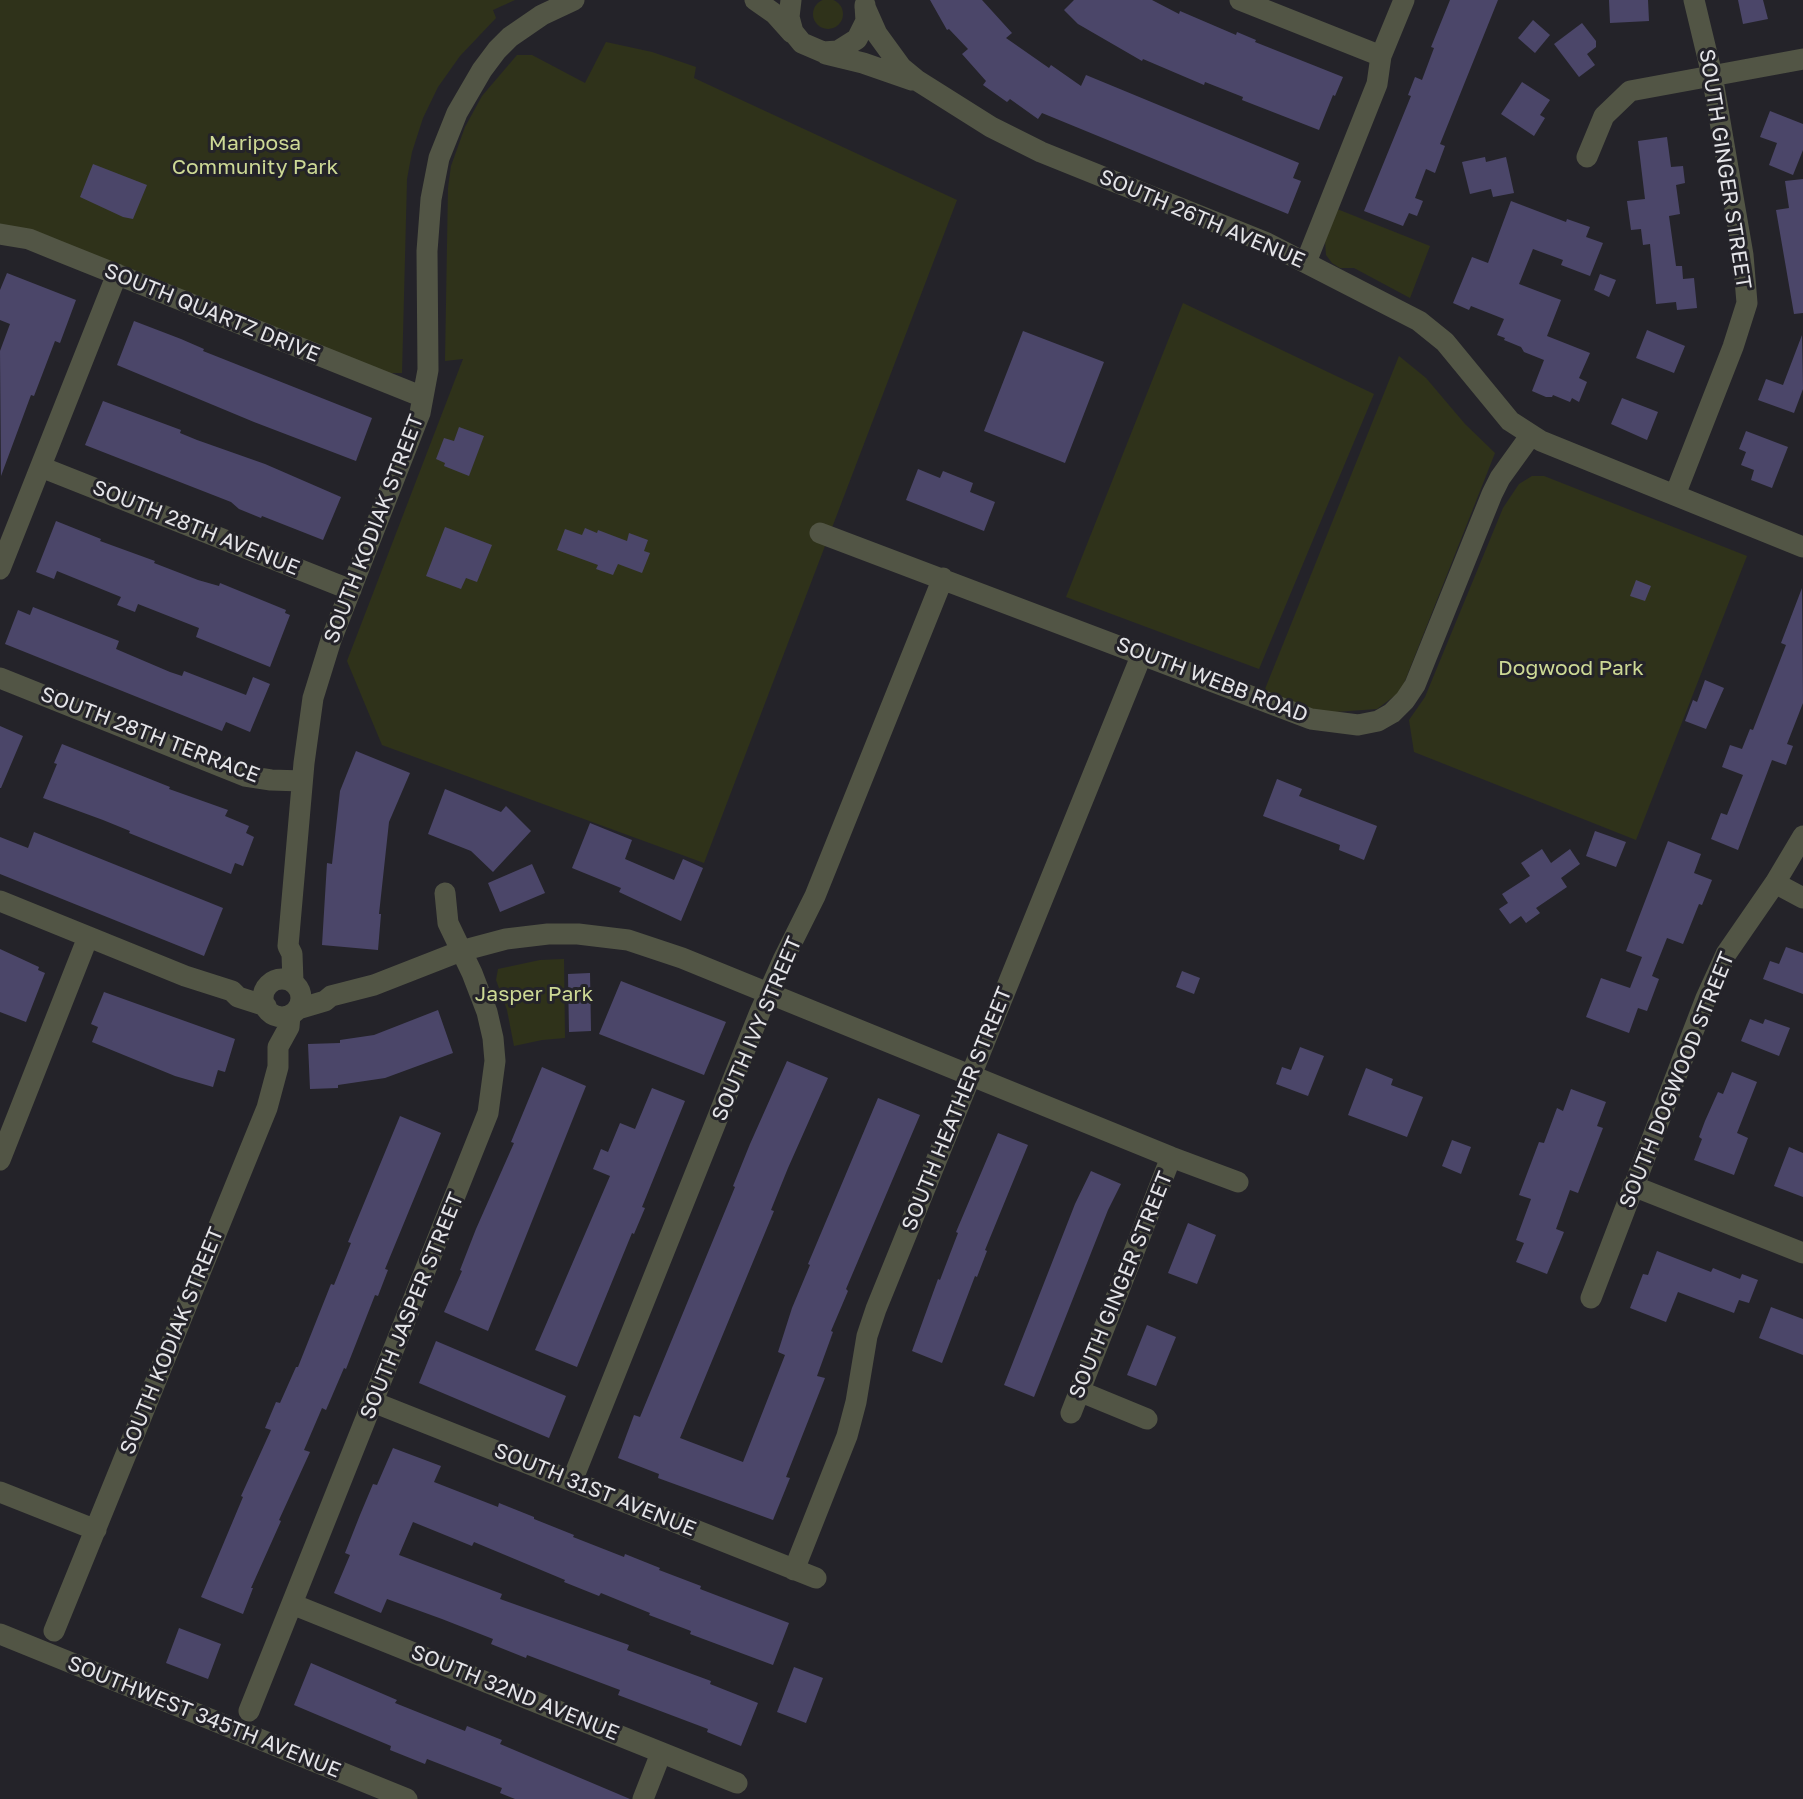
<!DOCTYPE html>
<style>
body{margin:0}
canvas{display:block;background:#242329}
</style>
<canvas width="1803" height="1799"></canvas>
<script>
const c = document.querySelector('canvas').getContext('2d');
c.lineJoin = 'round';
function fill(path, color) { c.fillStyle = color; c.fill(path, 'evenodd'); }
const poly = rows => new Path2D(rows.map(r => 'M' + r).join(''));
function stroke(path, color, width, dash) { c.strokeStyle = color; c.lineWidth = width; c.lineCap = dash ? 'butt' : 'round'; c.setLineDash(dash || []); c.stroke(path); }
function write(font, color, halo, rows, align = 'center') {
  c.font = font + ' "Golos Text",sans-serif'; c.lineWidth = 6; c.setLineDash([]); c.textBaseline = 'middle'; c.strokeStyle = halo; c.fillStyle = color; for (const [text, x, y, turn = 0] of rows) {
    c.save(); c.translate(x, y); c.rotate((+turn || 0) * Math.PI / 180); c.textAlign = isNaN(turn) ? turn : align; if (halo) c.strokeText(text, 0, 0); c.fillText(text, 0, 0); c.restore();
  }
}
fill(poly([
 '813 14a15 15 0 1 1 30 0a15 15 0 1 1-30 0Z',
 [0,0,515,0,493,10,496,18,460,56,438,87,423,118,412,152,407,179,402,373,389,373,0,228],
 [606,42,652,52,696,67,694,78,957,200,704,863,382,745,347,661,463,359,445,361,448,188,451,166,465,127,482,96,517,55,532,55,585,83],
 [1337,209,1430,246,1410,298,1354,268,1340,268,1332,263,1326,255,1325,241],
 [1183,303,1374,394,1259,669,1066,597],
 [1399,356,1426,378,1465,424,1495,453,1401,691,1377,709,1321,713,1263,694],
 [1532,476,1544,476,1747,556,1636,840,1414,752,1409,720,1425,697,1503,508,1519,484],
 [564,959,565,1038,542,1040,514,1046,507,1010,496,980,498,969,540,960]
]), '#2f321a');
fill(poly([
 [930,0,982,0,1012,33,1006,38,1049,68,1051,65,1081,86,1086,75,1299,163,1293,178,1301,181,1288,214,1042,113,1038,119,1010,99,1007,102,983,85,986,81,962,54,968,49,949,29,947,30],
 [1074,0,1152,0,1179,14,1180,11,1236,35,1237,32,1256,40,1255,42,1343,77,1335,96,1333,95,1319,130,1242,100,1243,97,1205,82,1204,85,1143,59,1142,61,1078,24,1064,10],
 [1450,0,1498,0,1440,144,1445,146,1435,173,1426,169,1415,198,1423,201,1417,216,1409,213,1403,226,1364,211,1411,96,1408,95,1415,77,1422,80,1434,48,1431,47],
 [1609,0,1648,0,1649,21,1610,23],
 [1738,0,1763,0,1768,19,1743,24],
 [1533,20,1550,35,1535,53,1518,38],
 [1582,23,1596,41,1596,47,1587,54,1595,65,1579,77,1554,44],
 [1522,82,1550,100,1540,115,1545,118,1534,136,1501,114],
 [1770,111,1803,124,1803,150,1793,175,1769,165,1777,143,1760,137],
 [1667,137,1671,167,1683,166,1685,183,1676,185,1680,214,1669,216,1676,266,1682,266,1683,279,1694,278,1697,308,1677,310,1676,302,1656,304,1650,244,1643,245,1641,229,1631,230,1627,201,1645,199,1638,141],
 [1485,157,1486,162,1506,157,1514,193,1493,197,1491,189,1470,194,1462,162],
 [93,164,147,185,133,219,123,217,80,197],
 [1803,179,1803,313,1794,314,1776,210,1789,208,1785,181],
 [1511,201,1566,222,1567,219,1590,227,1586,237,1603,243,1590,276,1561,265,1563,260,1533,249,1519,284,1561,300,1547,336,1590,353,1579,378,1587,382,1579,402,1572,398,1570,402,1553,395,1552,397,1546,397,1532,391,1544,360,1524,352,1521,347,1504,340,1505,338,1497,335,1504,319,1471,306,1469,310,1453,303,1472,257,1488,263],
 [7,273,76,300,60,343,55,341,34,396,31,395,1,476,0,351,10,324,0,320,0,290],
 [1600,274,1616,280,1609,297,1594,290],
 [134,321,181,339,204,349,203,351,372,418,356,461,254,422,117,365],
 [1647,330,1685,346,1674,373,1636,358],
 [1023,331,1104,362,1065,463,984,431],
 [1802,335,1803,389,1794,413,1758,400,1766,379,1783,385],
 [1622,398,1658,412,1647,440,1611,424],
 [103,401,181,430,180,433,197,440,265,464,341,497,323,540,262,516,261,518,239,509,231,502,85,445],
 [459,427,484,436,469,476,444,466,445,463,436,459,444,438,454,441],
 [1746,431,1788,447,1772,488,1751,480,1754,470,1741,465,1746,452,1739,449],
 [918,469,940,478,943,471,973,483,970,492,995,502,984,531,906,500],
 [56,521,101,539,100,541,155,561,154,563,198,580,219,586,220,583,286,610,285,613,290,615,270,667,196,637,199,628,138,604,135,612,117,605,121,597,57,571,54,579,36,572],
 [445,527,492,545,477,582,466,578,461,589,426,576],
 [585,528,597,533,598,530,627,541,629,533,648,540,644,551,650,553,642,573,618,564,613,575,596,569,598,565,557,550,565,529,582,535],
 [1636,580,1651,586,1645,601,1630,596],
 [1802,588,1803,703,1787,744,1793,746,1786,765,1772,760,1738,850,1711,839,1721,813,1727,815,1743,775,1722,767,1730,745,1742,749,1750,729,1753,730,1786,645,1781,643],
 [33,607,119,641,116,649,170,672,182,676,184,671,246,695,253,677,270,684,250,732,226,722,222,731,5,644,18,610,30,615],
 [1705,680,1724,688,1706,729,1685,721,1693,700,1697,702],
 [0,726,23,736,1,788,0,788],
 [62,744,170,787,169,789,228,810,225,816,249,826,246,833,254,837,243,866,235,863,231,874,129,833,130,831,103,820,43,798,57,764,54,763],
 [356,751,410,773,389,822,379,914,381,914,378,950,322,945,327,863,332,864,340,791],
 [1277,779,1302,789,1299,796,1377,826,1364,860,1339,850,1340,845,1263,816],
 [445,789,501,812,506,806,531,831,493,872,471,851,428,834],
 [590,823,632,840,625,859,674,880,683,859,703,868,681,921,619,892,621,888,572,868],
 [1595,831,1626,842,1616,867,1586,856],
 [34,832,223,908,204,956,0,874,0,837,28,848],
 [1668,841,1701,854,1694,873,1712,880,1702,905,1699,904,1683,944,1667,938,1652,976,1659,979,1647,1011,1638,1008,1629,1033,1586,1017,1601,978,1630,988,1642,957,1626,951],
 [1542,849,1551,863,1570,849,1580,864,1561,878,1567,887,1536,908,1540,913,1526,923,1521,916,1510,924,1499,909,1508,903,1502,894,1530,876,1521,863],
 [532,864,545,893,500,912,488,883],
 [1786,947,1803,953,1803,994,1763,979,1770,961,1779,964],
 [0,949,39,967,38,970,45,973,26,1022,0,1012],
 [1182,971,1200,978,1194,994,1176,987],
 [590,973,591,1031,569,1032,568,974],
 [621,981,726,1022,704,1075,599,1034],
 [104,992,235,1039,225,1072,218,1070,213,1087,175,1076,92,1042,98,1027,91,1024],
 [438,1010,453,1053,385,1078,338,1085,338,1088,310,1089,308,1044,340,1043,340,1040,374,1035],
 [1750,1019,1763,1024,1765,1019,1790,1028,1779,1056,1741,1041],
 [1300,1047,1324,1056,1308,1096,1276,1084,1282,1067,1291,1070],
 [787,1061,828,1078,788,1168,771,1210,774,1211,680,1438,743,1462,785,1355,778,1352,792,1308,810,1265,808,1264,878,1098,920,1115,846,1289,848,1291,831,1331,833,1332,817,1376,825,1378,786,1477,790,1478,773,1520,658,1478,659,1474,618,1458,634,1415,640,1417,735,1187,733,1186,750,1144],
 [542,1067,586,1086,488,1331,444,1312,462,1271,460,1270,476,1229,514,1143,511,1142],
 [1366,1068,1393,1079,1391,1085,1423,1097,1407,1137,1348,1115],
 [1732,1072,1757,1082,1737,1133,1748,1138,1734,1175,1694,1160,1702,1139,1699,1137,1705,1121,1718,1092,1723,1094],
 [652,1088,685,1101,642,1207,645,1208,634,1234,632,1233,577,1367,535,1350,610,1176,593,1169,601,1149,608,1152,620,1123,635,1129],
 [1571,1089,1606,1102,1597,1126,1603,1128,1578,1193,1570,1190,1556,1229,1564,1232,1547,1274,1516,1262,1524,1243,1516,1240,1531,1199,1519,1195,1539,1142,1544,1143,1557,1108,1563,1111],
 [400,1116,441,1133,385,1269,388,1270,378,1296,375,1295,346,1369,344,1368,326,1410,322,1408,304,1450,310,1452,279,1520,281,1521,251,1588,253,1588,243,1614,201,1597,243,1497,241,1496,271,1430,265,1428,276,1402,280,1403,296,1367,298,1367,331,1284,334,1285,351,1243,348,1242],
 [998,1133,1028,1145,985,1250,987,1251,977,1277,975,1276,942,1363,912,1351,938,1279,940,1280,958,1233,956,1232],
 [1452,1140,1471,1147,1461,1174,1442,1166],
 [1789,1147,1803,1153,1803,1197,1774,1186],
 [1091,1171,1121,1184,1108,1210,1034,1397,1004,1385,1075,1204],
 [1188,1223,1216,1235,1197,1284,1168,1273],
 [1657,1251,1711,1272,1713,1268,1740,1279,1742,1274,1758,1280,1749,1303,1739,1300,1734,1313,1678,1292,1666,1322,1630,1308,1643,1274,1648,1275],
 [1771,1307,1803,1319,1803,1355,1759,1338],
 [1147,1325,1176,1337,1156,1386,1127,1375],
 [436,1341,566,1396,549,1438,419,1383],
 [393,1448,441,1466,434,1482,498,1507,499,1503,534,1517,534,1519,574,1535,573,1537,624,1557,625,1554,660,1568,659,1570,701,1586,700,1589,789,1623,773,1665,690,1634,691,1631,649,1615,650,1613,601,1593,599,1596,564,1582,565,1580,474,1542,472,1546,413,1522,399,1555,502,1594,500,1599,629,1645,627,1650,711,1681,710,1684,758,1703,741,1746,707,1732,708,1729,618,1695,620,1690,527,1655,526,1658,491,1644,493,1639,442,1619,387,1599,381,1613,334,1593,350,1555,345,1553,360,1515,373,1484,377,1485],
 [179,1628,221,1644,208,1679,166,1663],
 [311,1663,397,1700,395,1703,465,1731,467,1726,502,1740,500,1744,630,1799,515,1799,500,1793,502,1788,427,1759,425,1764,390,1750,391,1746,294,1705],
 [794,1667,823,1678,806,1723,777,1712]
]), '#4b4669');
stroke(poly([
 [755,0,775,14,792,33],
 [791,0,789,17,793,32,802,43,823,52,838,51,857,39,866,21,865,5],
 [1240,0,1381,56],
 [865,7,877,34,901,67,918,81,991,127,1041,152,1267,243,1419,321,1445,342,1510,421,1541,441,1803,547],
 [826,54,863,63,912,80],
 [1587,157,1604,116,1630,91,1803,59],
 [0,234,29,239,56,250,423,397],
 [1306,262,1377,84,1381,56,1404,0],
 [41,467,351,590],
 [1675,495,1733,347,1747,303,1743,255,1712,75,1694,0],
 [820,533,1311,719,1358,725,1378,721,1392,713,1405,700,1415,685,1492,494,1500,478,1531,435],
 [0,569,117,274],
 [0,678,245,776,271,780,302,781],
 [1775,883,1803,898],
 [0,901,185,976,232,991,238,997,266,1006],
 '263 998a19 19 0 1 1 38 0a19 19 0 1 1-38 0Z',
 [293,982,292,954,288,946,304,763,313,698,331,640,420,413,428,370,427,251,431,199,439,158,457,113,482,70,497,50,510,37,542,15,574,0],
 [298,1009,325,1001,331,996,374,985,461,951,506,939,548,934,578,934,628,940,682,958,1171,1157,1238,1182],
 [0,1160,88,937],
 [1633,1186,1803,1253],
 [1591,1298,1706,998,1726,954,1775,883,1803,836],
 [1079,1391,1147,1419],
 [373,1402,816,1578],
 [1071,1413,1171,1157],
 [572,1481,760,1012,783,960,815,896,943,578],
 [0,1492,96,1530],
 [794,1570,847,1436,856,1402,867,1336,876,1309,1142,654],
 [292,1604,737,1783],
 [54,1631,267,1108,278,1067,278,1047,289,1027,290,1015],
 [0,1634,407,1799],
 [249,1711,488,1113,495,1061,493,1038,487,1012,472,973,448,923,445,893],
 [643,1799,661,1753]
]), '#525545', 21);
write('21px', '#cdd995', '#242329', [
 ["Mariposa",255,143],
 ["Community Park",255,167],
 ["Dogwood Park",1571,668],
 ["Jasper Park",534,994]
]);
write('21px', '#e4e4e8', '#242329', [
 ["SOUTH GINGER STREET",1725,169,81],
 ["SOUTH 26TH AVENUE",1202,219,23],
 ["SOUTH QUARTZ DRIVE",212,313,22],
 ["SOUTH 28TH AVENUE",196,528,22],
 ["SOUTH KODIAK STREET",374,529,-69],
 ["SOUTH WEBB ROAD",1212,680,21],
 ["SOUTH 28TH TERRACE",150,735,21],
 ["SOUTH IVY STREET",757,1029,-67],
 ["SOUTH DOGWOOD STREET",1677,1080,-68],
 ["SOUTH HEATHER STREET",957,1109,-68],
 ["SOUTH GINGER STREET",1121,1285,-68],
 ["SOUTH JASPER STREET",412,1306,-68],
 ["SOUTH KODIAK STREET",172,1341,-68],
 ["SOUTH 31ST AVENUE",595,1490,22],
 ["SOUTH 32ND AVENUE",515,1693,22],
 ["SOUTHWEST 345TH AVENUE",204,1717,22]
]);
</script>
